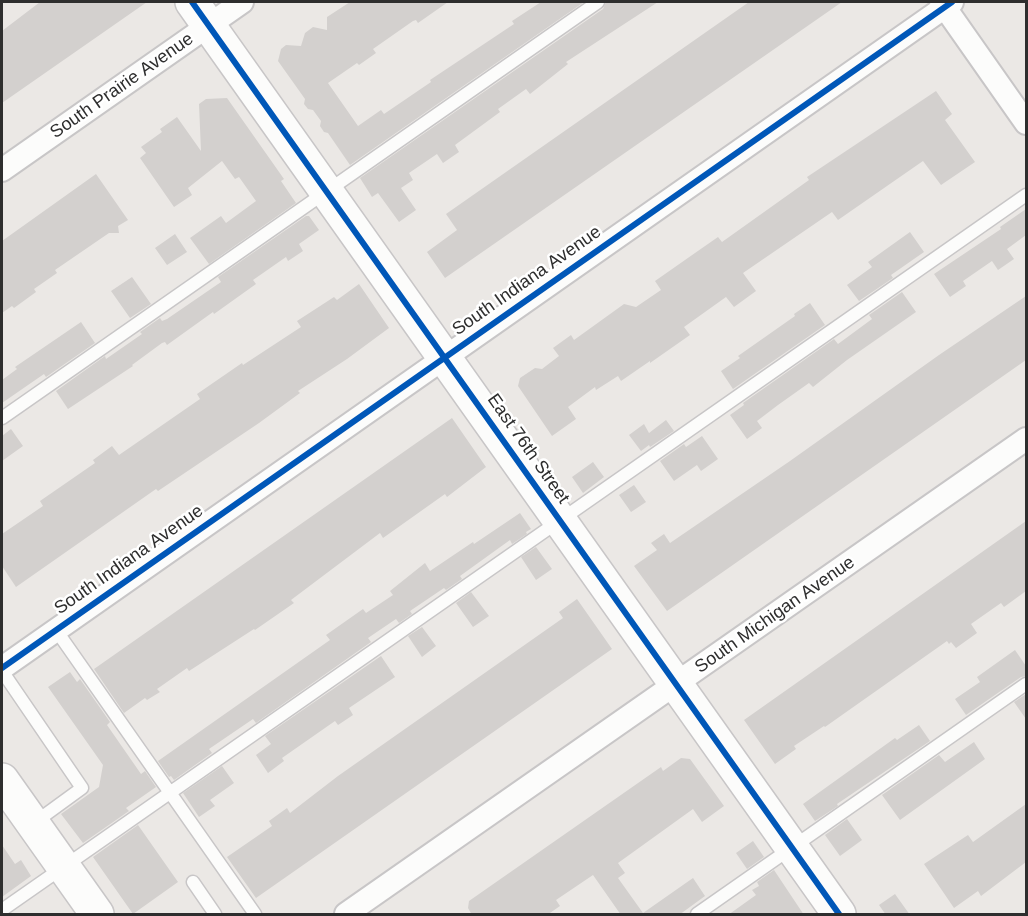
<!DOCTYPE html>
<style>
body{margin:0}
#map{position:relative;width:1028px;height:916px;overflow:hidden;background:#ebe8e5;font-family:Arial,sans-serif}
canvas{display:block}
.frame{position:absolute;inset:0;border:3px solid #2e2e2e;pointer-events:none}
</style>
<div id="map">
<canvas width="1028" height="916"></canvas>
<div class="frame"></div>
</div>
<script>
const c = document.querySelector('canvas').getContext('2d');
c.lineJoin = 'round';
function fill(path, color) { c.fillStyle = color; c.fill(path, 'evenodd'); }
const poly = rows => new Path2D(rows.map(r => 'M' + r).join(''));
function stroke(path, color, width, dash) { c.strokeStyle = color; c.lineWidth = width; c.lineCap = dash ? 'butt' : 'round'; c.setLineDash(dash || []); c.stroke(path); }
function write(font, color, halo, rows, align = 'center') {
  c.font = font + ' Arial,sans-serif'; c.lineWidth = 5; c.setLineDash([]); c.textBaseline = 'middle'; c.strokeStyle = halo; c.fillStyle = color; for (const [text, x, y, turn = 0] of rows) {
    c.save(); c.translate(x, y); c.rotate((+turn || 0) * Math.PI / 180); c.textAlign = isNaN(turn) ? turn : align; if (halo) c.strokeText(text, 0, 0); c.fillText(text, 0, 0); c.restore();
  }
}
fill(poly([
 [40,2,147,2,2,103,2,31],
 [350,2,448,2,418,23,416,20,413,21,373,49,376,53,359,65,357,63,328,83,358,126,381,110,384,114,431,82,430,80,514,24,512,21,541,2,584,2,350,165,328,133,324,132,320,126,321,121,313,110,308,109,304,104,305,99,278,61,281,49,286,45,301,46,305,33,313,27,327,30,327,17],
 [606,2,658,2,566,62,568,64,530,94,526,89,498,109,500,112,455,145,459,152,443,163,437,154,409,173,413,180,401,188,416,210,399,222,378,193,372,197,360,178,603,9],
 [749,2,842,2,445,278,427,252,457,230,446,214],
 [936,91,952,114,945,120,975,162,941,185,923,161,838,220,832,212,743,273,756,291,734,307,726,297,684,327,690,335,650,363,650,361,621,381,618,376,596,390,595,387,568,407,576,419,552,436,518,386,520,378,535,368,542,369,559,356,553,348,571,335,574,340,624,304,636,307,661,290,655,281,695,253,718,237,722,242,809,180,807,177],
 [227,98,284,179,281,181,296,203,209,264,190,238,221,216,226,223,256,201,239,177,235,179,222,161,188,188,192,195,174,207,140,158,146,153,141,147,162,132,160,129,177,117,201,151,199,104,206,99],
 [96,174,128,220,118,226,119,233,109,233,55,270,57,273,34,289,36,292,14,308,12,306,2,313,2,241],
 [1026,209,1026,235,1007,249,1014,259,998,270,992,261,963,281,966,286,950,297,934,274,1001,229,1000,227],
 [306,216,309,216,319,230,299,244,303,251,288,261,286,257,253,280,256,284,214,314,213,312,167,345,165,342,162,343,132,365,133,366,68,409,56,391,105,356,106,359,142,334,140,332,160,318,162,321,167,319,221,282,218,277],
 [910,232,924,252,891,275,893,278,859,301,847,285,872,267,868,262],
 [175,234,187,252,167,265,155,248],
 [132,277,151,304,130,318,111,291],
 [359,284,389,328,347,359,298,391,300,393,259,423,158,491,156,489,16,587,2,566,2,534,43,506,40,501,95,463,93,460,112,446,119,455,200,399,197,394,242,363,243,365,301,327,297,321,334,297,337,300],
 [902,292,916,312,847,360,813,387,809,383,778,405,757,421,762,428,747,439,730,415,744,405,743,403,834,339,838,344,872,319,869,315],
 [1026,296,1026,360,667,611,634,566,657,550,651,543,664,534,670,543,790,461,939,355],
 [810,303,825,325,733,389,721,371,740,358,738,356,795,316,794,314],
 [81,322,95,343,46,377,44,374,2,403,2,380,17,369,15,367],
 [452,418,486,467,447,497,445,494,383,538,380,533,291,600,294,603,255,630,254,629,189,671,187,668,157,689,160,692,147,700,145,698,124,713,94,669],
 [666,420,674,431,650,447,649,445,641,451,629,435,644,424,649,433],
 [11,429,23,446,2,461,2,436],
 [702,436,718,459,701,471,697,465,674,481,660,461,684,444,686,447],
 [593,462,604,477,583,493,572,477],
 [634,485,646,502,631,512,619,495],
 [520,513,531,529,526,532,527,534,512,544,510,540,460,576,462,579,446,590,444,588,410,611,412,614,399,623,396,619,368,638,371,642,256,723,253,719,209,749,212,753,174,780,171,776,169,777,158,761,330,640,326,635,363,609,366,613,393,595,390,591,425,563,430,571,473,542,474,544],
 [1026,521,1026,591,1004,607,1001,603,971,624,977,633,956,648,951,642,949,644,947,641,825,727,824,726,794,746,796,749,775,764,744,720],
 [536,547,552,569,536,580,521,557],
 [471,592,489,616,473,627,456,603],
 [577,599,612,649,256,898,227,857,272,826,269,821,287,808,290,813,338,776,563,618,559,612],
 [422,627,436,646,422,657,408,636],
 [1015,650,1026,666,1026,676,1021,677,966,715,955,699,980,682,977,677],
 [381,656,395,677,349,708,353,715,338,725,335,721,282,758,284,761,268,773,256,755,271,744,265,736],
 [70,672,77,682,80,679,110,722,107,725,141,774,145,771,156,787,126,808,129,811,83,843,61,814,99,787,103,765,48,687],
 [1026,694,1026,719,1014,702],
 [919,725,930,741,837,804,838,806,815,821,803,804,895,738,897,740],
 [974,742,985,759,900,820,882,795,939,755,945,762],
 [681,758,690,759,724,806,702,822,693,809,618,863,625,873,618,878,643,913,693,878,705,896,679,915,621,915,593,875,556,900,560,906,547,915,472,915,468,908,469,901,661,767,663,771],
 [222,766,234,783,210,800,215,806,199,817,183,793],
 [1026,804,1026,862,981,896,978,891,954,908,924,864,968,835,973,842],
 [847,819,862,840,840,856,825,835],
 [138,825,178,882,133,914,93,857],
 [753,841,764,857,747,869,736,853],
 [2,845,15,864,21,860,31,876,2,897],
 [774,870,804,915,728,915,756,895,752,890,759,886,757,882],
 [895,894,910,915,886,915,879,905]
]), '#d3d0ce');
const lane = poly([
 [2,418,598,2],
 [56,630,255,914],
 [2,671,82,788,34,823],
 [193,882,215,914],
 [2,910,1026,195],
 [697,914,1026,684]
]);
const street = poly([
 [941,2,1026,123],
 [2,170,242,2],
 [2,668,952,2],
 [346,914,1026,439]
]);
const secondary = poly([
 [192,2,839,914],
 [2,780,97,914]
]);
stroke(lane, '#c8c6c7', 15);
stroke(street, '#c8c6c7', 26);
stroke(secondary, '#c8c6c7', 36);
stroke(lane, '#fcfcfb', 12);
stroke(street, '#fcfcfb', 22);
stroke(secondary, '#fcfcfb', 33);
stroke(poly([
 [192,2,839,914],
 [2,668,952,2]
]), '#0057b8', 6);
write('18px', '#2e2e2e', '#fff', [
 ["South Prairie Avenue",122,86,-35],
 ["South Indiana Avenue",527,281,-35],
 ["East 76th Street",528,449,55],
 ["South Indiana Avenue",129,560,-35],
 ["South Michigan Avenue",775,615,-35]
]);
</script>
